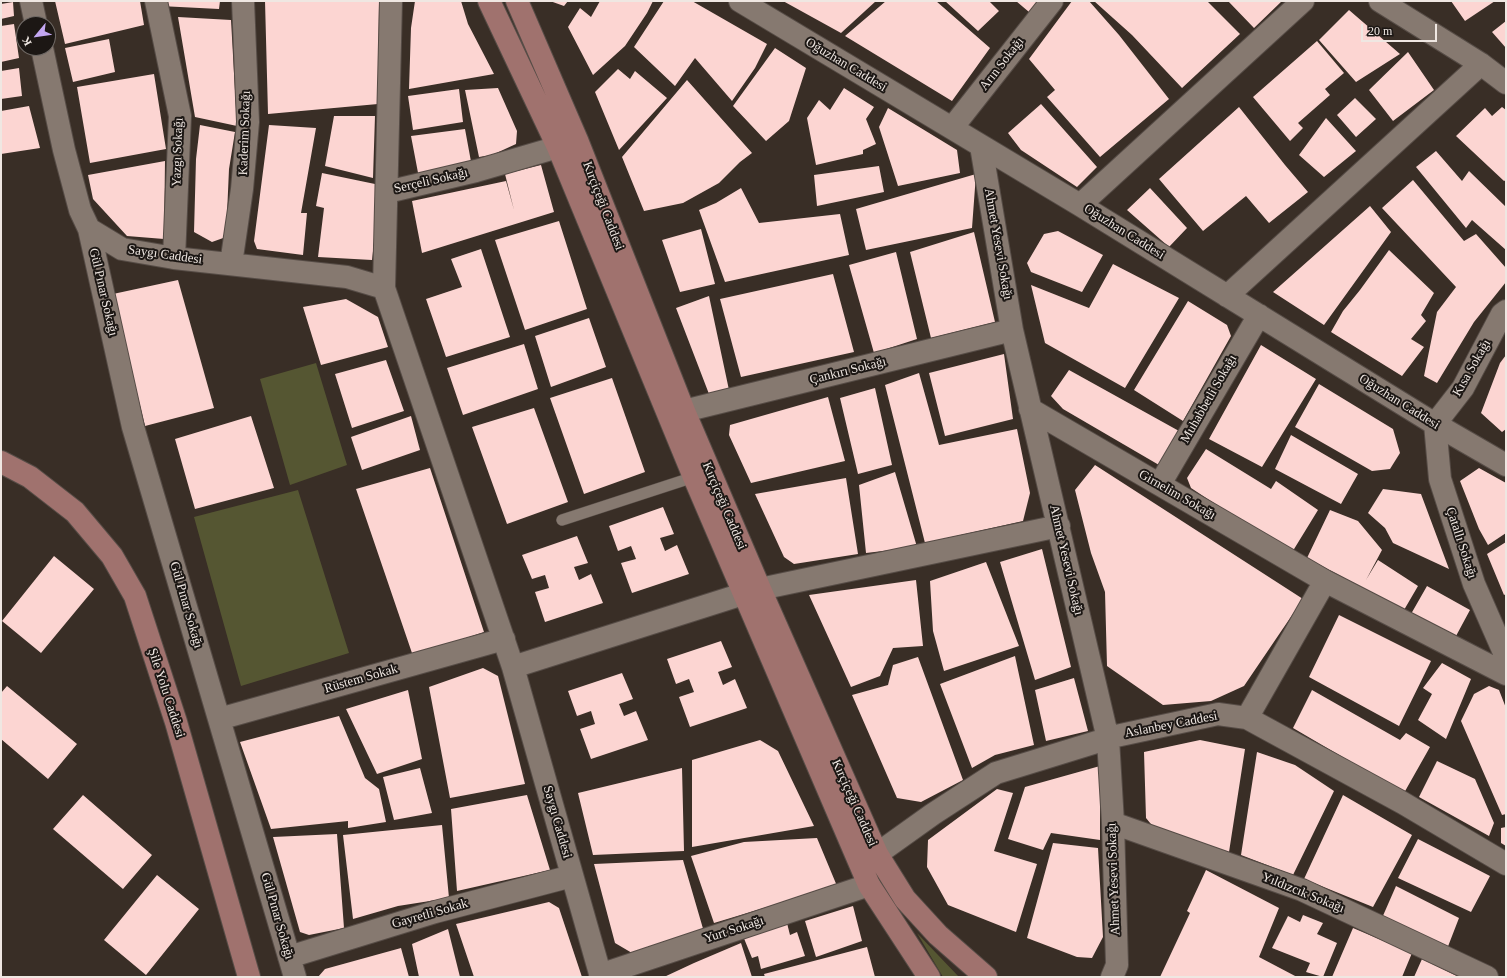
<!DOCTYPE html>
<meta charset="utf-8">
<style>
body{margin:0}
#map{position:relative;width:1507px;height:978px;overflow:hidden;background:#392e26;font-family:"Times New Roman",serif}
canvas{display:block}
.frame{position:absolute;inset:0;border:2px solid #efe7e2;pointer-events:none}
.north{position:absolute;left:16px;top:16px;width:40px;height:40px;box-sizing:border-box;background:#1c1714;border:1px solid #706a66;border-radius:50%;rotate:241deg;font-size:11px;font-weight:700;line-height:16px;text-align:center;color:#efe7e2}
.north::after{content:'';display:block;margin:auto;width:14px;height:18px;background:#c3a7f2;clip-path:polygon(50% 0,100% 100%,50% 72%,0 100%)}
.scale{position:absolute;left:1361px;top:24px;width:76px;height:18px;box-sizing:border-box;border:2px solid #efe7e2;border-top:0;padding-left:5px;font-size:12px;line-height:14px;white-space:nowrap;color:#efe7e2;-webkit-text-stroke:3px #1c1714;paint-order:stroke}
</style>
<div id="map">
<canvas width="1507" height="978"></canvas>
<div class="frame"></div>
<div class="north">K</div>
<div class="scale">20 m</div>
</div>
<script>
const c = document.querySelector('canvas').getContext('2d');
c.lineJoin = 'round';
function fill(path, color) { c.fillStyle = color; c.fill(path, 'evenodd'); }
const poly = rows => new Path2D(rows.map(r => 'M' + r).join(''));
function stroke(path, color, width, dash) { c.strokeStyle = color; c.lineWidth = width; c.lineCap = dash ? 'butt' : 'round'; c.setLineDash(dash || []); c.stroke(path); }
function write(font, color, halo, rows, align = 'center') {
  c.font = font + ' "Times New Roman",serif'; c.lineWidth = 4; c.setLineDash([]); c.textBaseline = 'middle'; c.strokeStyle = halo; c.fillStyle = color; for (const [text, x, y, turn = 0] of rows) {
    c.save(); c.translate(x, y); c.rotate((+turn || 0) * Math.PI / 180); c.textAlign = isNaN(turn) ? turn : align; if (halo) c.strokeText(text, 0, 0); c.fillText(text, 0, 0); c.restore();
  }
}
fill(poly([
 [316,363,347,465,290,485,260,379],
 [298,490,349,653,241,686,194,517],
 [917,933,959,977,943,977]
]), '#555632');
fill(poly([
 [55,1,140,1,144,25,65,44],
 [161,1,220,1,219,9,160,6],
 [265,1,379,1,378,104,268,114],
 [415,1,461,1,468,24,494,74,409,89,411,28],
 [550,1,568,1,564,6],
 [600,1,653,1,647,13,625,46,593,75,568,27,580,8,591,17],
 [664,1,692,1,767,44,755,68,732,101,695,58,675,86,634,47],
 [783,1,876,1,841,33],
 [886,1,936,1,990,48,952,101,845,36],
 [945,1,989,1,999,11,978,31],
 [1016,1,1038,1,1029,12],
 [1072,1,1089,1,1119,35,1169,99,1100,157,1047,97,1055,90,1029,59],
 [1094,1,1207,1,1240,34,1182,88,1132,35],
 [1228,1,1282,1,1254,28],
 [1451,1,1495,1,1465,21],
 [13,2,14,16,1,19,1,4],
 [1349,10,1400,54,1356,82,1319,40],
 [178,17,231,20,237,126,195,117],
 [1506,21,1506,48,1492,32],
 [14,24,19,58,1,62,1,26],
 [109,39,115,72,73,82,65,48],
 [1317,41,1344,73,1325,89,1330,95,1298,123,1303,128,1290,141,1253,97],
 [775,48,806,68,789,121,766,141,733,106],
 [1408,52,1434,90,1393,121,1369,90],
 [19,68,22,96,1,99,1,71],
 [618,69,630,79,635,71,667,98,619,150,595,92],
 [154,74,166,149,90,163,77,87],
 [687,80,752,153,740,162,719,183,683,203,644,211,622,157],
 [498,88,517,131,516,144,492,155,479,157,465,90],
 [844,88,874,107,866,119,876,144,863,150,863,154,816,165,807,118,819,100,830,110],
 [459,89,463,122,413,130,408,96],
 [1355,98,1376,119,1356,137,1337,115],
 [1041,104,1097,167,1077,187,1021,150,1008,133],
 [29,106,40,148,1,154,1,111],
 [1239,107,1285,165,1308,192,1269,223,1246,196,1203,231,1159,179],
 [1502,107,1506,110,1506,180,1504,181,1456,136,1485,108,1492,116],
 [888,108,957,150,960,173,898,186,879,127],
 [334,116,375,116,373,178,325,166],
 [1326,118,1356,151,1324,177,1299,155],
 [200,125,235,132,229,169,226,237,212,242,194,232,196,159],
 [269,125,316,128,301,213,307,213,303,255,257,249,254,241],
 [465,129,472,167,419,178,411,136],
 [1436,151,1462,181,1469,171,1506,207,1506,250,1472,220,1466,228,1416,167],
 [165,161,164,239,127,236,93,199,88,175],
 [541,165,554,212,422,253,412,201,506,181,514,210,505,174],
 [879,166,884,192,817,206,814,175],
 [322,173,375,184,377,215,372,260,318,257,324,208,316,206],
 [976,174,972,228,866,250,856,209],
 [1413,180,1464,241,1476,234,1506,268,1506,282,1474,322,1437,383,1424,376,1437,312,1456,287,1382,208],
 [741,188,759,223,840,214,849,255,725,282,699,210,716,203],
 [1150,188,1187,228,1169,247,1127,210],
 [1370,206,1391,232,1324,325,1273,292],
 [559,221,587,309,525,330,495,240],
 [701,229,715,284,680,292,662,240],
 [1058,231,1103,255,1082,292,1031,272,1027,263,1044,234],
 [974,232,995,322,931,338,910,252],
 [481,249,510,337,446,357,426,299,462,287,451,259],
 [1389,250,1434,293,1421,315,1426,321,1411,339,1424,347,1402,376,1331,332,1343,311,1360,290],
 [896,252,917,339,874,353,849,265],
 [1113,264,1179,298,1125,388,1045,343,1031,285,1089,308],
 [833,274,854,352,741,377,720,299],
 [178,280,214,408,145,426,113,294],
 [709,296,729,390,709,394,676,308],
 [346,299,378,317,388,347,321,365,303,307],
 [1188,301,1227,325,1231,336,1183,421,1134,390],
 [589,318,606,367,551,387,535,336],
 [524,344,538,389,463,415,447,368],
 [1261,345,1316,379,1262,467,1209,439],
 [1004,354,1013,419,945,436,929,373],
 [1506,355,1506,429,1502,432,1481,413,1500,363],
 [386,360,404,411,352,428,335,374],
 [1069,370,1179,431,1159,465,1063,409,1051,396],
 [919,373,939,445,1017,429,1030,493,1023,521,925,543,885,385],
 [612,378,645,472,584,494,550,398],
 [1319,384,1393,429,1400,453,1390,469,1372,471,1295,427],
 [875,388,892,465,858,474,840,398],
 [828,397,845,461,751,483,729,435,730,425],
 [534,408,568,502,507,524,472,427],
 [251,416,274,488,195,509,175,439],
 [411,416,420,450,362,470,351,437],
 [1291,435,1358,474,1341,504,1275,469],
 [1206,449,1271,489,1276,481,1318,510,1291,554,1191,488,1187,478],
 [1095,465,1303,599,1244,686,1211,701,1163,705,1107,666,1105,592,1091,553,1075,490],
 [430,468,484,632,413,656,356,489],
 [1479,468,1506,483,1506,533,1488,545,1479,529,1460,481],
 [895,472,917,547,866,553,859,485],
 [846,478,858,554,794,564,784,557,755,494],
 [1383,489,1421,494,1449,569,1393,543,1385,528,1368,513],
 [663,507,674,534,660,538,665,551,677,545,689,574,632,593,621,563,636,559,631,546,618,551,609,526],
 [1330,510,1358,521,1382,550,1366,580,1378,560,1418,586,1404,610,1307,558],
 [577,536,588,563,574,567,579,580,591,574,603,603,545,622,535,592,549,588,545,575,532,579,522,555],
 [1506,542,1506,594,1504,595,1487,554],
 [1042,549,1071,667,1035,680,1000,562],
 [54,556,94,589,41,653,2,621],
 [986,562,1019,646,944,671,933,631,930,581],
 [916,580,923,646,893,648,880,676,851,687,809,595],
 [1427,586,1470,610,1456,636,1411,614],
 [1339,615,1431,661,1399,726,1309,677],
 [721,641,732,667,718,672,723,685,735,679,747,708,690,727,679,697,694,692,689,679,676,684,667,659],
 [1015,656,1034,745,995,755,972,768,940,684],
 [918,657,963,780,921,802,897,798,852,695,888,685,893,665],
 [1442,663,1471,679,1446,739,1418,720,1432,694,1423,688],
 [483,668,498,676,525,784,450,798,429,687],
 [622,673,633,699,619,704,624,716,636,711,648,740,591,759,580,729,595,724,591,711,577,716,568,691],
 [1074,678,1088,731,1046,741,1035,690],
 [7,686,77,744,48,779,1,739,1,693],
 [1489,686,1499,690,1506,708,1506,814,1502,815,1461,721,1474,694],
 [408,690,422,759,377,774,346,709],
 [1312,690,1400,740,1406,733,1430,747,1404,793,1293,728],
 [339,716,365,778,379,789,386,822,348,828,348,821,271,829,240,742],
 [760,740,778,751,814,826,692,847,692,760],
 [1200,740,1245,749,1229,852,1155,829,1146,818,1144,752],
 [1257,752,1295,765,1334,791,1293,875,1241,855],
 [1437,761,1475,779,1494,823,1489,836,1419,797],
 [1100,766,1100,840,1051,833,1043,850,1008,839,1025,787],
 [420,768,432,813,394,820,383,777],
 [682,768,684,851,593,855,578,793],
 [997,789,1013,793,994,851,1037,864,1016,932,948,905,927,867,928,840],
 [83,795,152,855,123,889,53,829],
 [527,795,550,870,457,891,451,809],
 [1343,795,1412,835,1373,907,1304,879],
 [442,825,449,898,398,906,353,919,343,835],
 [1506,827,1506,846,1501,843,1501,828],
 [337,834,344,928,309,935,300,932,273,837],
 [817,838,837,886,714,923,691,856,744,842],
 [1418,839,1490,876,1471,912,1398,878],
 [1053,843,1098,848,1103,937,1092,958,1077,957,1027,938],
 [683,860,704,932,632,953,615,943,594,864],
 [1206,870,1279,908,1259,957,1297,977,1160,977,1190,913,1187,911],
 [157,875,199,909,146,975,104,940],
 [1396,886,1459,918,1447,949,1382,918],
 [549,902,559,908,582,977,474,977,456,924],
 [853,906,862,941,816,957,805,921],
 [1303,915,1323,923,1317,934,1337,943,1323,977,1306,972,1310,963,1272,948,1288,916,1300,922],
 [787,923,790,935,797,932,805,956,761,969,758,956,752,958,743,936],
 [1353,928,1412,953,1402,977,1332,977],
 [448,929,460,977,419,977,412,944],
 [741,943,752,977,664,977,694,963],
 [867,947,875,977,765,977,764,974],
 [401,948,409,977,318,977,325,969],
 [1422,959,1459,977,1414,977]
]), '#fcd5d2');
const lane = poly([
 [562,520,694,477]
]);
const street = poly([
 [31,1,36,24],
 [156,1,180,116,174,258],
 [391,1,384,288,513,667,601,977],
 [740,1,1080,205,1435,424,1506,465],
 [1380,1,1481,64,1506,83],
 [42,48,64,150,80,210,89,229,122,249,174,258,347,277,384,288],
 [952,128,1052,1],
 [981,146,1012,330,1108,739,1113,823,1117,965,1112,977],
 [387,192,476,171,558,147],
 [1080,205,1303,1],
 [89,229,133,427,295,977],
 [231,264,242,189,248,122,243,1],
 [1227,296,1481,64],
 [1506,311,1502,314,1463,388,1435,424,1440,479,1474,584,1506,657],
 [1030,409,1325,581],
 [684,411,1012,330],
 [1160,484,1259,315],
 [760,589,1059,526],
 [513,667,743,594],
 [1247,718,1325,581,1506,674],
 [219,719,504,639],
 [1113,823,1302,890,1487,977],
 [877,854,933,814,996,773,1116,736,1218,714,1247,718,1403,803,1506,864],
 [289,957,435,912,572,876],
 [600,975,869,885]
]);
const secondary = poly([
 [489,1,558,147,694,477,869,885,929,977],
 [517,1,577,140,684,411,760,589,877,854,905,899,938,935,986,977],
 [1,462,30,477,75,512,112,556,135,596,176,722,249,977]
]);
stroke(lane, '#564c46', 12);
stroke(street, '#564c46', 24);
stroke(secondary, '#564c46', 24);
stroke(lane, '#867970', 11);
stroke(street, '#867970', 22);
stroke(secondary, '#a0726e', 22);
write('13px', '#efe7e2', '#1c1714', [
 ["Arın Sokağı",1002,64,-52],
 ["Oğuzhan Caddesi",846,65,31],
 ["Kaderim Sokağı",245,133,-88],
 ["Yazgı Sokağı",178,152,-88],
 ["Serçeli Sokağı",431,181,-13],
 ["Kırçiçeği Caddesi",603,206,69],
 ["Oğuzhan Caddesi",1124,232,32],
 ["Ahmet Yesevi Sokağı",998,244,80],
 ["Saygı Caddesi",165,255,8],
 ["Gül Pınar Sokağı",103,292,77],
 ["Kısa Sokağı",1472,368,-60],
 ["Çankırı Sokağı",848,371,-14],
 ["Muhabbetli Sokağı",1209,399,-60],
 ["Oğuzhan Caddesi",1399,402,32],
 ["Girnelim Sokağı",1177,495,30],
 ["Kırçiçeği Caddesi",724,506,67],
 ["Çatallı Sokağı",1461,543,72],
 ["Ahmet Yesevi Sokağı",1066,560,77],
 ["Gül Pınar Sokağı",186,605,74],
 ["Rüstem Sokak",361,679,-16],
 ["Şile Yolu Caddesi",166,693,72],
 ["Aslanbey Caddesi",1171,725,-11],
 ["Kırçiçeği Caddesi",854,803,66],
 ["Saygı Caddesi",557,822,74],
 ["Ahmet Yesevi Sokağı",1114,879,-92],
 ["Yıldızcık Sokağı",1303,893,22],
 ["Gayretli Sokak",430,914,-16],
 ["Gül Pınar Sokağı",277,916,74],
 ["Yurt Sokağı",734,930,-18]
]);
</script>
